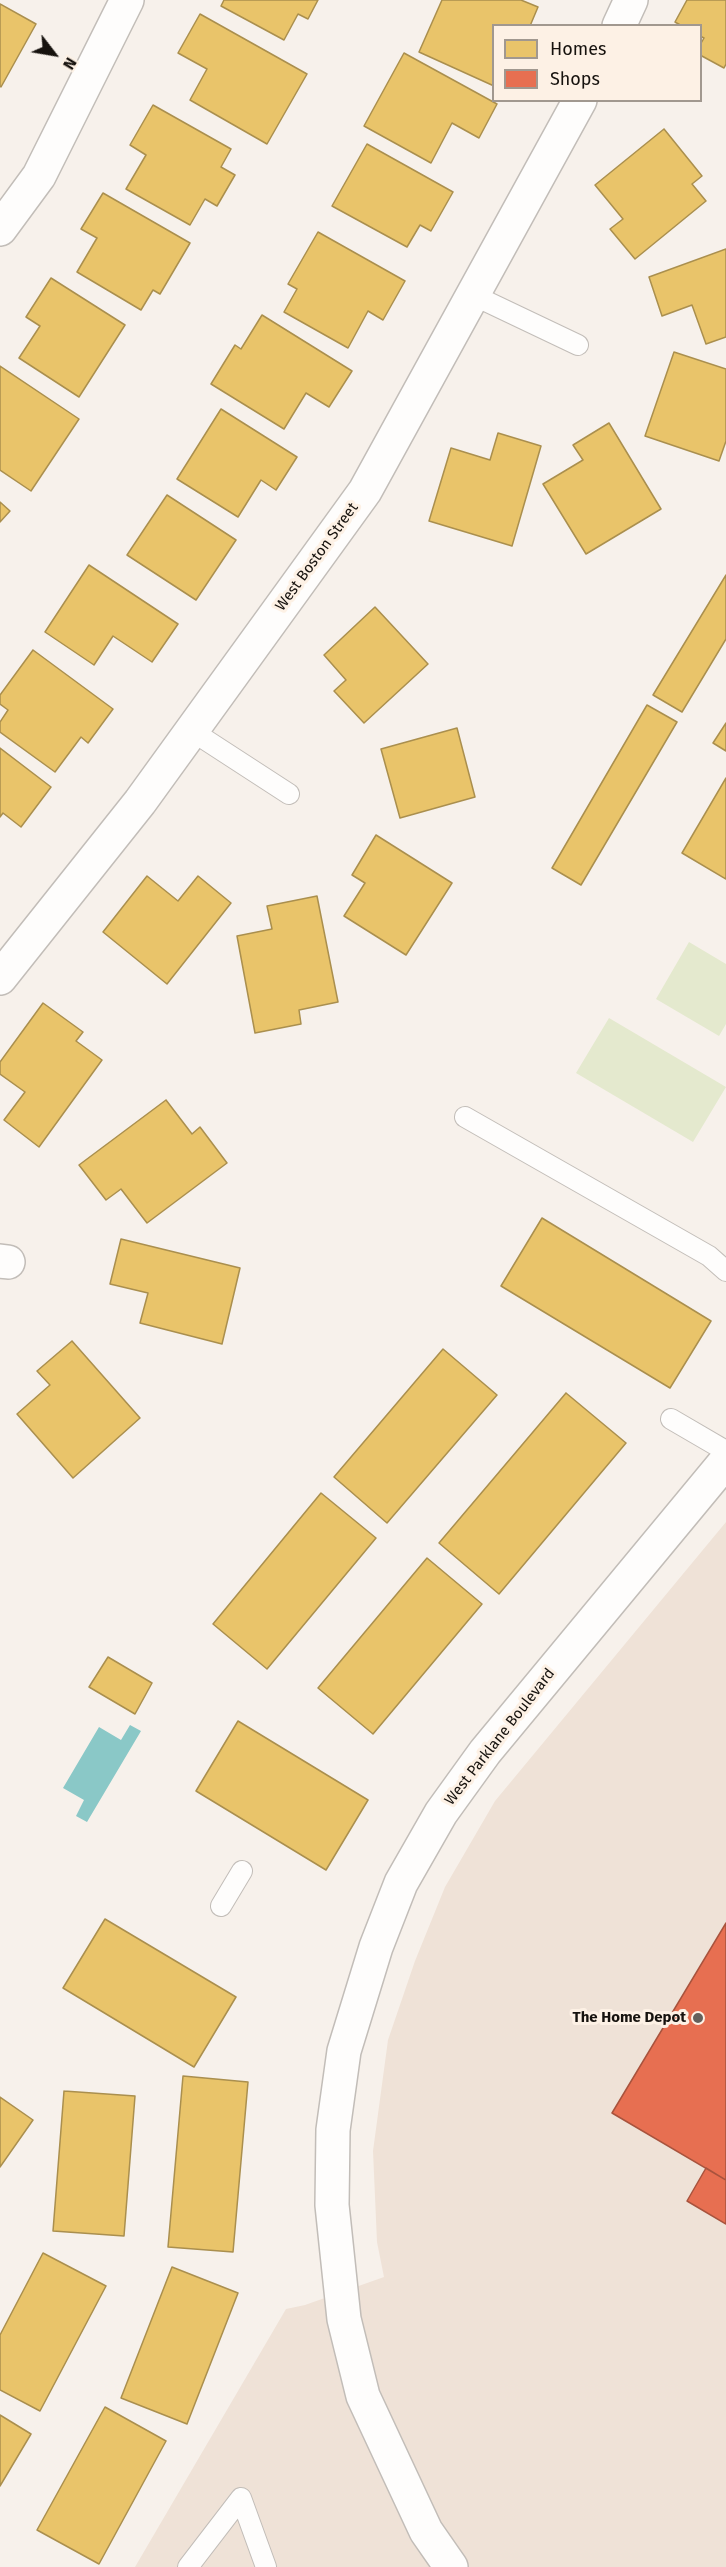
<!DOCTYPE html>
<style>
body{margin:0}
#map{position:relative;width:726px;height:2567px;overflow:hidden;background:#f7f1eb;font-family:"Fira Sans",sans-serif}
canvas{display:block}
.legend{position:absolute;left:492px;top:24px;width:210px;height:78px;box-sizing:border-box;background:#fdf1e5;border:2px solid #a1988f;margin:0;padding:8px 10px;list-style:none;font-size:18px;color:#16120e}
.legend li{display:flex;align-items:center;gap:12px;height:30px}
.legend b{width:30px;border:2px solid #a1988f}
.north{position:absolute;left:24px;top:24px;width:60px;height:60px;-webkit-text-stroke:4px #fdf1e5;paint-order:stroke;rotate:121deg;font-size:16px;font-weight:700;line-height:24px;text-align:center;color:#16120e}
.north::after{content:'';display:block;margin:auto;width:21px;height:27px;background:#16120e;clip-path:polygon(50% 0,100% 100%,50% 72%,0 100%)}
</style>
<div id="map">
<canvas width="726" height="2567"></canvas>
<ul class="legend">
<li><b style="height:16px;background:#e9c46a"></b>Homes</li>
<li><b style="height:16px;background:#e76f51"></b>Shops</li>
</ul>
<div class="north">N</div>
</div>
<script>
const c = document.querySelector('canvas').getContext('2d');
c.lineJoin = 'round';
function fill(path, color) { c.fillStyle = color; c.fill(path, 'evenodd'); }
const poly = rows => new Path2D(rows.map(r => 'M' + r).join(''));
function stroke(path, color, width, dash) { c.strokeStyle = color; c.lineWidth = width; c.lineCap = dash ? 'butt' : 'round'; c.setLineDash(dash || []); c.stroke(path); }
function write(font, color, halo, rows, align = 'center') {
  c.font = font + ' "Fira Sans",sans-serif'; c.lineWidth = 6; c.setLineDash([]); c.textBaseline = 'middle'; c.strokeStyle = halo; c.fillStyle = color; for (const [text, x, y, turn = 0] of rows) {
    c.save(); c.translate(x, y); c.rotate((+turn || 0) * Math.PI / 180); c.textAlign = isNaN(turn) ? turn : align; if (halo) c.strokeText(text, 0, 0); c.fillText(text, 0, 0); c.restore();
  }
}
fill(poly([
 [726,1522,726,2567,135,2567,286,2309,305,2305,384,2277,377,2242,373,2151,388,2040,415,1961,445,1887,495,1801]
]), '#efe2d7');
fill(poly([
 [689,942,726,964,726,1024,719,1036,656,999],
 [609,1018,726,1087,693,1142,576,1073]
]), '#e4e9ce');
fill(poly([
 [130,1725,141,1731,87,1822,76,1816,84,1800,63,1788,99,1727,121,1740]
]), '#8ac8c7');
const homes = poly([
 [224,0,318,0,308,19,298,14,284,40,221,6,224,0],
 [442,0,521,0,538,7,530,26,494,26,494,86,419,52,442,0],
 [687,0,726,0,726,64,724,68,700,55,700,45,704,38,700,36,700,26,682,26,675,22,687,0],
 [0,4,36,24,1,87,0,86,0,4],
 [200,14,307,74,267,144,190,100,207,69,178,53,200,14],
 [404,53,497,104,479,138,452,123,431,163,364,126,404,53],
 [153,105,231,149,221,167,235,175,217,206,205,199,190,225,126,189,146,155,130,145,153,105],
 [664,129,702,176,692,184,706,201,635,259,610,229,623,219,595,185,664,129],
 [367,144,453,192,431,231,420,225,407,247,332,206,367,144],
 [103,193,190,243,160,294,153,290,141,310,77,272,97,238,81,229,103,193],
 [318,232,405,281,383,320,368,311,348,348,284,312,297,289,288,284,318,232],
 [726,249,726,337,706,344,692,305,662,316,649,277,726,249],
 [51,278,125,325,79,397,19,358,40,326,26,317,51,278],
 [262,315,352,371,329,407,306,393,284,429,211,384,235,345,241,349,262,315],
 [674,352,726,369,726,441,719,461,645,436,674,352],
 [0,366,79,419,31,491,0,470,0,366],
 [221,409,297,457,276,490,261,480,238,517,177,479,221,409],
 [609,423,661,509,586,554,543,484,583,460,573,445,609,423],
 [498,433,541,446,512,546,429,521,451,448,490,460,498,433],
 [167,495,236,540,196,600,127,555,167,495],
 [0,502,10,511,0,522,0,502],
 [89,565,178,624,152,662,113,636,94,665,45,632,89,565],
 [726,575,726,639,682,712,653,695,726,575],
 [375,607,428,664,364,723,334,691,346,680,324,655,375,607],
 [33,650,113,709,88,743,81,737,55,772,0,732,0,722,8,710,0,704,0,695,33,650],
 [647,705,677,722,581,885,552,868,647,705],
 [726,723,726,751,713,743,726,723],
 [457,728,475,797,400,818,381,749,457,728],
 [0,748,51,787,21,827,3,813,0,817,0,748],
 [726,778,726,879,682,853,726,778],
 [376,835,452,883,406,955,344,916,365,883,352,875,376,835],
 [147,876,178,901,198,876,231,903,167,984,103,932,147,876],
 [317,896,338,1002,299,1010,301,1024,255,1033,237,936,272,929,267,906,317,896],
 [43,1003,83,1032,76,1041,102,1060,39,1147,4,1120,25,1092,0,1074,0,1062,43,1003],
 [166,1100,192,1134,200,1127,227,1163,147,1223,121,1189,106,1200,79,1165,166,1100],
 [542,1218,711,1321,670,1388,501,1286,542,1218],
 [121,1239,240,1268,222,1344,140,1323,148,1293,110,1284,121,1239],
 [72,1341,140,1418,73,1478,17,1414,50,1385,37,1371,72,1341],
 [443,1349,497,1395,387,1523,334,1477,443,1349],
 [566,1393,626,1443,499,1594,439,1543,566,1393],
 [321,1493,376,1538,267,1669,213,1624,321,1493],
 [427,1558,482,1604,373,1734,318,1688,427,1558],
 [108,1657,152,1683,135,1714,89,1687,108,1657],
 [238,1721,368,1800,326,1870,196,1791,238,1721],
 [105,1919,236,1997,194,2067,63,1988,105,1919],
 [183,2076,248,2082,233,2252,168,2247,183,2076],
 [64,2091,135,2096,124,2236,53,2231,64,2091],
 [0,2097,33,2120,0,2167,0,2097],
 [43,2253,106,2286,40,2411,0,2390,0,2335,43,2253],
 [172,2267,238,2293,187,2424,121,2398,172,2267],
 [105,2407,166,2441,99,2564,37,2530,105,2407],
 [0,2415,31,2434,0,2486,0,2415]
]);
fill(homes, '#e9c46a');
stroke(homes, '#aa8f4e', 1.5);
const shops = poly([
 [726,1923,726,2180,612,2113,726,1923],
 [706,2168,726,2180,726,2224,687,2201,706,2168]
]);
fill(shops, '#e76f51');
stroke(shops, '#a8533d', 1.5);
const service = poly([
 [473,295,578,345],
 [192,731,289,794],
 [465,1117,709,1256,726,1271],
 [671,1419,726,1451],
 [221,1906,242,1871],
 [188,2567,241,2498,266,2567]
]);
const minor = poly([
 [619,26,631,0],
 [0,229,39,176,127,0],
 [0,978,140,802,365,491,580,100],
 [0,1261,8,1262],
 [451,2567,426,2531,363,2396,344,2319,332,2205,333,2130,344,2051,376,1947,401,1883,441,1813,485,1752,726,1461]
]);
stroke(service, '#c2bdb8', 22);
stroke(minor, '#c2bdb8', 36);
stroke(service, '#fefdfc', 20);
stroke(minor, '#fefdfc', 33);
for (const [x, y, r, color] of [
 [698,2018,6,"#65605b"]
]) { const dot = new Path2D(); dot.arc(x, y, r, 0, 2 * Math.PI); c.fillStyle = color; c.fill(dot); stroke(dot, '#fdf1e5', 2); }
write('15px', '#16120e', '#fdf1e5', [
 ["West Boston Street",317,557,-54],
 ["West Parklane Boulevard",500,1737,-52]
]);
write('bold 15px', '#16120e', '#fdf1e5', [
 ["The Home Depot",686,2018]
], 'right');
</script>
